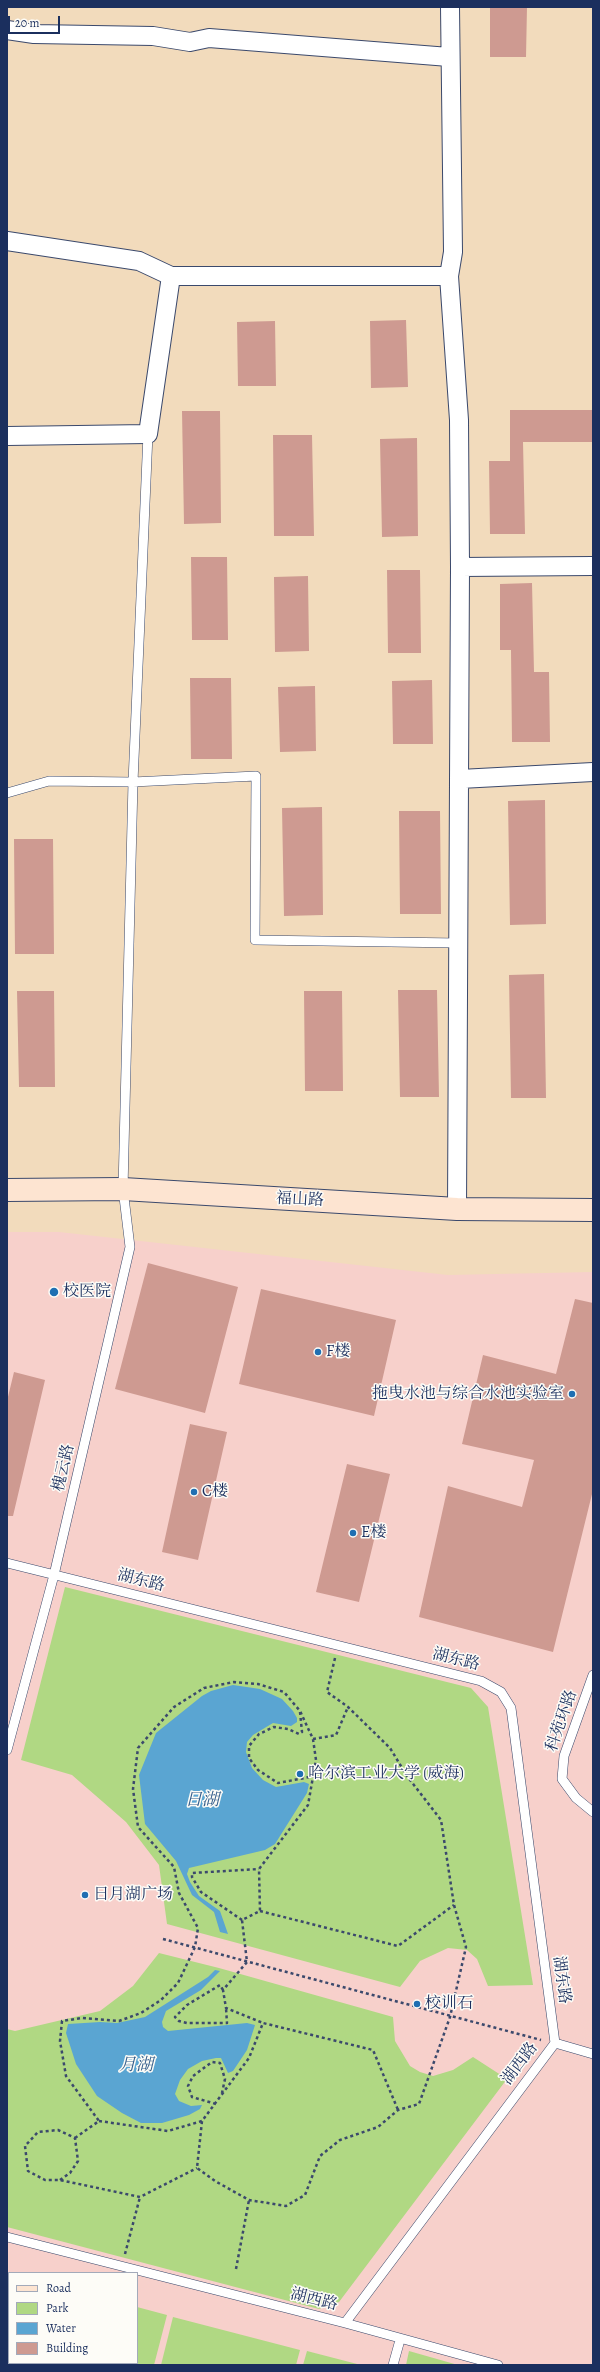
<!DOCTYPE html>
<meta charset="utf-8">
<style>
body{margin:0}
#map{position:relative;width:600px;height:2372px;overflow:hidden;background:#f2dbbc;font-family:Alegreya,serif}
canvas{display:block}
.frame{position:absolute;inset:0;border:8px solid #1b2f5e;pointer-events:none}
.legend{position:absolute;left:8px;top:2272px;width:130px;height:92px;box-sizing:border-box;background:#fdfcf7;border:1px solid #a3aaba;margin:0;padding:5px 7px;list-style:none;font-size:12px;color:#1b2f5e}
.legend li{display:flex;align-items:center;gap:8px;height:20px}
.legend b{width:20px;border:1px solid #a3aaba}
.scale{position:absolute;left:8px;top:16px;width:52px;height:18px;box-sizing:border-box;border:2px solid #1b2f5e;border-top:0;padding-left:5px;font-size:12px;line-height:14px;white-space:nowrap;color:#1b2f5e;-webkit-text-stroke:3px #fdfcf7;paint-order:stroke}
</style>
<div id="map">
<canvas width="600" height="2372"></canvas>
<div class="frame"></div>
<ul class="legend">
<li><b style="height:5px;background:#fde4d1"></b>Road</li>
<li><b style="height:11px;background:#b0d883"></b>Park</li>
<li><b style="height:11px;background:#5aa5d2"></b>Water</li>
<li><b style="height:11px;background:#ce9a91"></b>Building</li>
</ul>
<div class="scale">20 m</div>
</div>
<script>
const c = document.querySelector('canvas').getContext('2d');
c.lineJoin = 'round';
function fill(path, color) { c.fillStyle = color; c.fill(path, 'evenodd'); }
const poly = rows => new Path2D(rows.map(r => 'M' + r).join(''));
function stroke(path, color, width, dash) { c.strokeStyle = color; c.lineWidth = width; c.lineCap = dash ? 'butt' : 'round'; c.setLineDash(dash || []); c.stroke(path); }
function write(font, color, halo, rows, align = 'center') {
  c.font = font + ' Alegreya,"Noto Serif SC",serif'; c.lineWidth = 3; c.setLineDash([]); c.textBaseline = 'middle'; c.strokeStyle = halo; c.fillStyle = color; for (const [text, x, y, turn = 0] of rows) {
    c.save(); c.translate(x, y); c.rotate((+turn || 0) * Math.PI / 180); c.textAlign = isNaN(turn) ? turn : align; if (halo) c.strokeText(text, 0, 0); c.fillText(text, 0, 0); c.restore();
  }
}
fill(poly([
 [7,1232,59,1232,448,1275,593,1272,593,2365,7,2365],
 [9,2273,137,2273,137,2363,9,2363]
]), '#f7d0cb');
fill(poly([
 [65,1587,471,1688,488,1707,533,1985,488,1986,477,1959,467,1950,448,1948,420,1961,400,1987,167,1924,159,1865,126,1822,72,1775,21,1760],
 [159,1953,219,1968,393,2017,395,2041,410,2066,420,2072,433,2076,453,2070,473,2057,507,2079,339,2302,319,2309,7,2227,7,2029,15,2031,100,2011,133,1986],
 [7,2272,10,2273,9,2363,137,2363,137,2307,167,2315,154,2365,7,2365],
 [173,2317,300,2350,296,2365,161,2365],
 [307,2351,361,2365,303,2365],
 [409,2351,458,2365,406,2365]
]), '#b0d883');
fill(poly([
 [233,1685,260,1689,282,1699,293,1711,297,1718,297,1722,291,1726,273,1723,253,1735,247,1742,246,1752,252,1768,263,1780,276,1787,304,1782,309,1784,307,1793,275,1844,265,1850,189,1868,187,1874,190,1882,199,1896,220,1911,228,1934,220,1932,214,1912,192,1895,176,1861,145,1824,139,1775,156,1733,202,1696,211,1691],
 [215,1970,220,1971,201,1990,166,2011,162,2022,163,2027,168,2031,247,2023,255,2025,247,2050,233,2071,228,2073,221,2058,216,2058,202,2061,188,2069,180,2080,175,2094,179,2101,191,2106,202,2105,200,2109,189,2115,162,2123,141,2123,122,2113,97,2096,76,2064,66,2033,68,2024,100,2022,117,2023,145,2017,208,1977]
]), '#5aa5d2');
fill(poly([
 [490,7,527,7,526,57,490,57],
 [406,320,408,387,371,388,370,321],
 [275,321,276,386,238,386,237,322],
 [510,410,593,410,593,442,523,442,525,534,490,534,489,461,510,461],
 [182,411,220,411,221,523,184,524],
 [273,435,312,435,314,536,274,536],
 [417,438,418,536,382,537,380,439],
 [191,557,227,557,228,640,192,640],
 [387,570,420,570,421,653,388,653],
 [308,576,309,651,275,652,274,577],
 [532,583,534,672,549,672,550,742,512,742,511,650,500,650,500,584],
 [190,678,231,678,232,759,191,759],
 [432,680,433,744,393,744,392,681],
 [315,686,316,751,280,752,278,687],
 [545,800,546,924,510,925,508,801],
 [322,807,323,915,284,916,282,808],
 [399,811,440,811,441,914,400,914],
 [14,839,53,839,54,954,15,954],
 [544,974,546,1098,511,1098,509,975],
 [398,990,437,990,439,1097,400,1097],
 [17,991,54,991,55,1087,19,1087],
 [304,991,342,991,343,1091,305,1091],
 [148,1263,238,1287,205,1413,115,1389],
 [261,1289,396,1320,374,1416,239,1384],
 [575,1299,593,1303,593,1490,553,1652,419,1617,448,1486,522,1507,534,1460,462,1444,483,1355,556,1374],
 [14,1372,45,1380,13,1516,7,1516,7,1401],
 [190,1424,227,1432,198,1560,162,1552],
 [347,1464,390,1474,359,1602,316,1592]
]), '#ce9a91');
const service = poly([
 [148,434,133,782,256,776,255,940,458,943],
 [7,793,49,781,133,782,123,1189,130,1247,54,1575,7,1750],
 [7,1563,481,1681,501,1692,511,1708,555,2043],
 [593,1675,564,1756,562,1779,576,1798,593,1812],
 [555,2043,593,2054],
 [7,2237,345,2323,555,2043],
 [345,2323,498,2365],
 [393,2365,400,2340]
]);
const minor = poly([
 [450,7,453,252,449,276,459,420,460,567,457,1209],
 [7,30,34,34,153,36,190,42,209,38,449,57],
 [7,241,139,261,171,276,449,276],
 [7,436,148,434,171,276],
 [460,567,593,566],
 [460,779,593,772]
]);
const secondary = poly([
 [7,1190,123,1189,457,1209,593,1210]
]);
stroke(service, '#3b496c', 10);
stroke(minor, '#3b496c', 20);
stroke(secondary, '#3b496c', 24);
stroke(poly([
 [335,1658,327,1692,348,1707,390,1748,407,1776,441,1820,454,1905,466,1947,450,2017,419,2104,398,2110,378,2127,340,2140,320,2156,305,2195,286,2206,249,2200,215,2181,197,2168,202,2121,249,2058,263,2023,373,2050,398,2110],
 [300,1712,302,1732,299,1734,288,1729,274,1727,259,1734,249,1746,249,1758,258,1770,278,1783,315,1776],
 [313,1739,336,1735,348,1707],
 [260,1911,398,1946,454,1905],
 [242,1920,201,1892,192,1877,192,1873,259,1869],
 [163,1939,541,2040],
 [223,1990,220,1985,187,2005,175,2017,179,2021,187,2023,227,2023,226,2008],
 [216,2104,192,2097,188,2086,193,2076,212,2062,220,2063,225,2079,222,2093],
 [99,2121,168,2131,202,2121],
 [75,2138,99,2121,66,2076,60,2041,62,2021,82,2018,119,2021,141,2013,161,2000,178,1983,195,1947,198,1928,179,1893,174,1867,138,1827,133,1789,138,1748,174,1707,204,1688,234,1682,258,1684,284,1692,300,1711,313,1739,316,1760,308,1805,259,1869,260,1911,242,1920,247,1962,223,1990,226,2008,263,2023],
 [60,2180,70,2173,78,2161,75,2138,58,2130,38,2132,25,2146,28,2171,45,2180,60,2180,140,2197,197,2168],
 [125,2254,140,2197],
 [236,2269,249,2200]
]), '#3b496c', 2.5, [3, 3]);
stroke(service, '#fff', 9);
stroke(minor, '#fff', 18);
stroke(secondary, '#fde4d1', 22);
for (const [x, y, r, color] of [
 [54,1292,5,"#1f6fb2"],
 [318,1352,4,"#1f6fb2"],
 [572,1394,4,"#1f6fb2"],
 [194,1492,4,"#1f6fb2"],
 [353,1533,4,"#1f6fb2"],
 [300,1774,4,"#1f6fb2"],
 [85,1895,4,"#1f6fb2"],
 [417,2004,4,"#1f6fb2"]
]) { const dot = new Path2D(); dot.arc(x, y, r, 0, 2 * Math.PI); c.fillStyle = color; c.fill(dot); stroke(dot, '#fdfcf7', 1.5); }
write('16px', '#1b2f5e', '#fdfcf7', [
 ["福山路",300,1200,3],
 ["槐云路",64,1468,-77],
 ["湖东路",141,1581,14],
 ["湖东路",456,1660,14],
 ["科苑环路",562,1721,-71],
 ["湖东路",561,1980,82],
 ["湖西路",520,2064,-53],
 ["湖西路",314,2300,14]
]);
write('16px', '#1b2f5e', '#fdfcf7', [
 ["校医院",63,1292],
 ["F楼",326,1352],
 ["拖曳水池与综合水池实验室",564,1394,"right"],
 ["C楼",202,1492],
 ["E楼",361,1533],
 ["哈尔滨工业大学 (威海)",308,1774],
 ["日月湖广场",93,1895],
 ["校训石",425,2004]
], 'left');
write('italic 17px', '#345e8c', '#fdfcf7', [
 ["日湖",202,1801],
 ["月湖",136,2066]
]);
</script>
